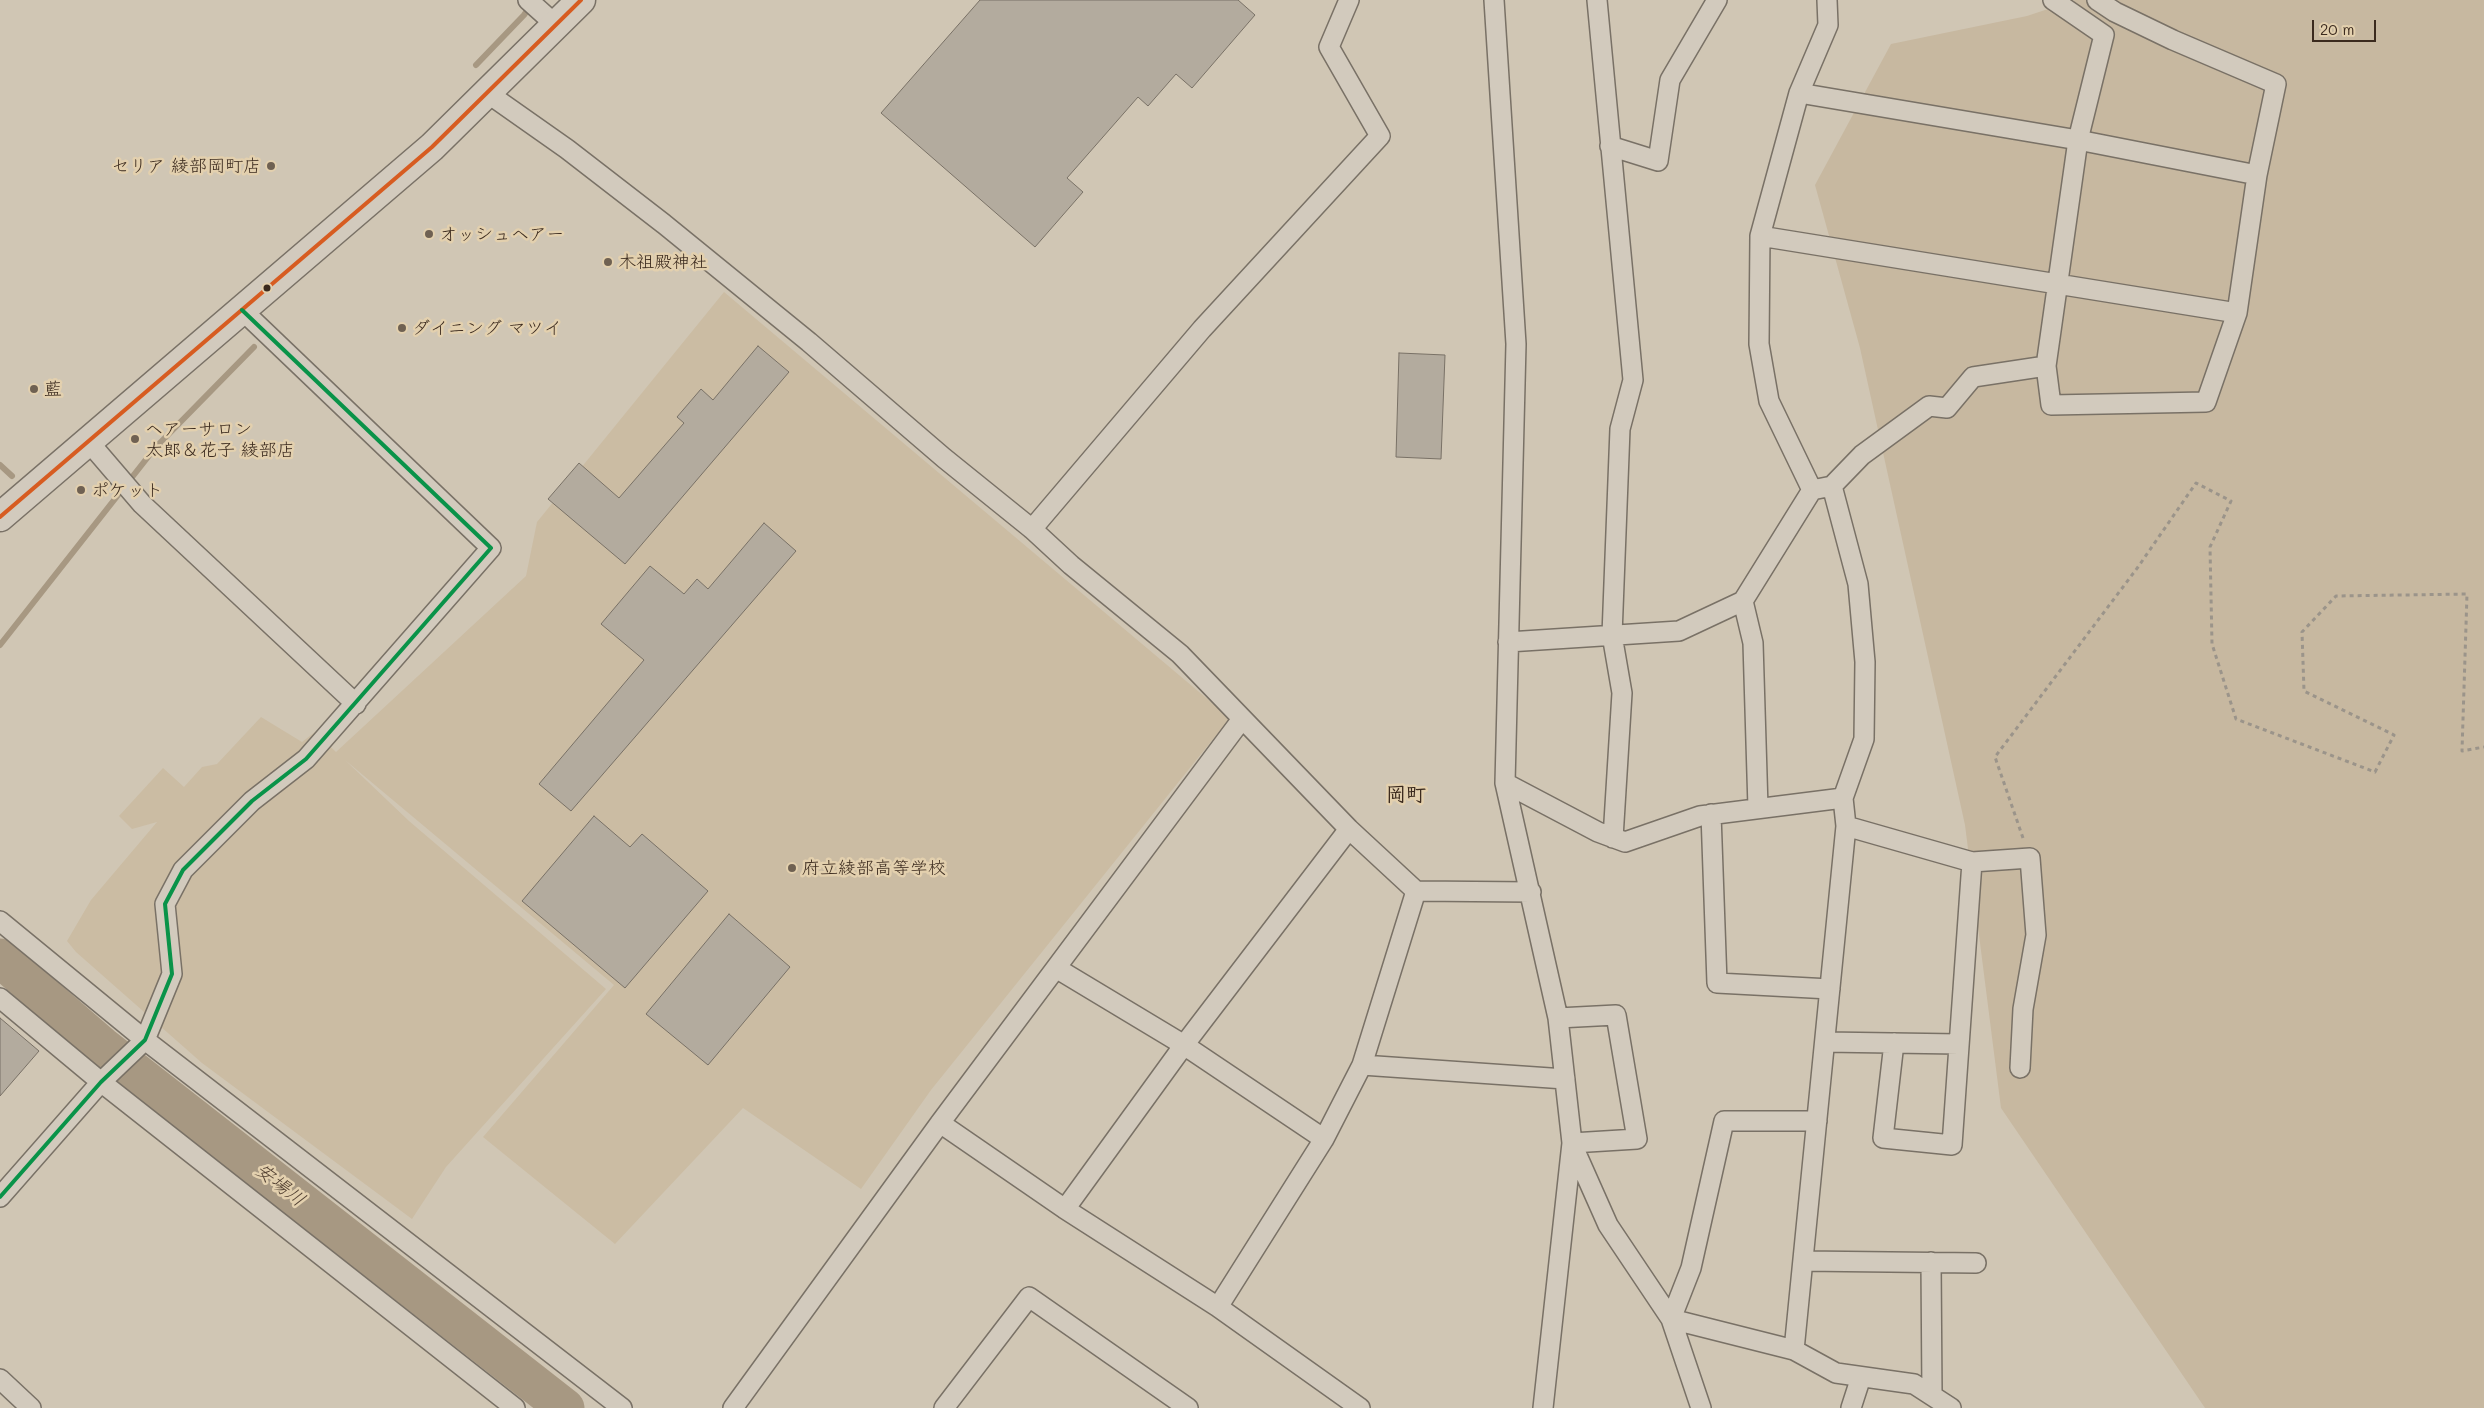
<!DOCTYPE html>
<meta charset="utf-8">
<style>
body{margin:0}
#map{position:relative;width:2484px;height:1408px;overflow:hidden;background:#d0c6b4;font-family:Mali,sans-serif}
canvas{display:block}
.scale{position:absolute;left:2312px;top:20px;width:64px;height:22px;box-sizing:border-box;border:2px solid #3b2a1e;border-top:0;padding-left:6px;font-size:15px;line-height:18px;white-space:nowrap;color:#3b2a1e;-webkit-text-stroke:4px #e3d0ae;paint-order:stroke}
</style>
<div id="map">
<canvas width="2484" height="1408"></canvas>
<div class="scale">20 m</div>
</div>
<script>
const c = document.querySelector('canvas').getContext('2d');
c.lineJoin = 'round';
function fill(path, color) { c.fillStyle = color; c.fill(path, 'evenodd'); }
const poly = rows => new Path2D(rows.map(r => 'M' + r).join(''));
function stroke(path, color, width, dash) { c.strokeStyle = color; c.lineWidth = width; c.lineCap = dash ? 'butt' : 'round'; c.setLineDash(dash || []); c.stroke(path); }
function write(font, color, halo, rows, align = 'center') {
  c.font = font + ' Mali,"Klee One",sans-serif'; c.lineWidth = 5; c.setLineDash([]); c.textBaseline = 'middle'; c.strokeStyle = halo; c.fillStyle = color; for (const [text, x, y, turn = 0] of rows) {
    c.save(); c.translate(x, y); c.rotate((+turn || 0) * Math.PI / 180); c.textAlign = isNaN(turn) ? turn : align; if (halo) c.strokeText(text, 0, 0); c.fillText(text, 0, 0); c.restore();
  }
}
fill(poly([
 [724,292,1230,718,931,1090,861,1189,743,1108,615,1244,483,1137,614,985,345,760,409,821,606,989,446,1167,412,1219,202,1063,76,952,67,941,91,900,157,822,132,829,119,816,163,768,184,787,202,767,217,764,261,717,302,742,315,732,336,752,526,576,537,522]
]), '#cbbca3');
fill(poly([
 [2075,0,2484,0,2484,1408,2205,1408,2001,1108,1965,825,1860,348,1815,185,1891,44,2027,16]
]), '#c7b8a0');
stroke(poly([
 [476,65,524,15,531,5],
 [0,465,12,476],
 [0,645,155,448,254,347]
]), '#a79882', 6);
stroke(poly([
 [0,958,102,1046,565,1408]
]), '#a79882', 39);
const building = poly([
 [980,0,1238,0,1255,15,1192,88,1176,74,1148,106,1138,97,1067,178,1083,192,1035,247,881,113,980,0],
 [758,346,789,372,625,564,548,499,579,463,619,498,684,423,677,417,701,389,713,400,758,346],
 [1399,353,1445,355,1441,459,1396,457,1399,353],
 [764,523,796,551,571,811,539,784,644,660,601,624,650,566,684,594,697,579,708,589,764,523],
 [594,816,630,847,642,834,708,891,625,988,522,901,594,816],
 [729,914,790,967,708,1065,646,1014,729,914],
 [0,1018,39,1051,0,1096,0,1018]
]);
fill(building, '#b3ab9e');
stroke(building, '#797166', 1);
const street = poly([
 [528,0,557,26],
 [1494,0,1516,344,1505,783,1558,1018,1572,1143,1543,1408],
 [1597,0,1633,380,1620,429,1612,635,1622,693,1613,838],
 [2053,0,2104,35,2078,140,2046,366,2051,405,2206,402,2237,313,2257,175,2276,84,2173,40,2115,12,2097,0],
 [486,92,567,149,664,224,809,342,944,458,1032,529,1071,565,1180,654,1349,829,1416,891,1531,892],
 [1799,93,2078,140,2257,175],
 [1610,146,1658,161,1670,80,1717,0],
 [1760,236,2237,313],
 [88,441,142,504,356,704],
 [1832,486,1862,455,1929,406,1947,408,1973,377,2046,366],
 [1812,490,1769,401,1759,344,1760,236,1799,93,1828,25,1827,0],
 [1032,529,1202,329,1380,136,1329,47,1349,0],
 [1743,601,1753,643,1758,808],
 [1508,642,1679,631,1743,601,1812,490,1832,486,1858,584,1865,662,1864,739,1843,798,1846,826,1794,1350],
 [1505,783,1598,832,1625,842,1700,816,1843,798],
 [1711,814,1717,983,1830,989],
 [1846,826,1972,862,2030,858,2036,935,2023,1009,2020,1068],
 [0,921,145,1040,622,1408],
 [1056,968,1184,1045,1324,1139],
 [0,998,101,1082,515,1408],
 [1558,1018,1616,1015,1637,1139,1572,1143],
 [1825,1042,1959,1044],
 [1894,1043,1883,1138,1952,1145,1972,862],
 [1362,1065,1565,1079],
 [940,1123,1065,1209,1218,1307,1360,1408],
 [1572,1144,1608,1225,1671,1319,1701,1408],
 [0,1197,101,1082,145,1040,172,974,165,904,183,870,252,801,306,759,491,548,242,310],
 [1065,1209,1184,1045,1349,829],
 [1803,1261,1976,1263],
 [1931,1262,1932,1395],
 [1218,1307,1324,1139,1362,1065,1416,891],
 [1671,1319,1691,1268,1724,1121,1817,1121],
 [1671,1319,1794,1350,1836,1373,1914,1384,1951,1408],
 [0,1379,31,1408],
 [733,1408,940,1123,1242,719],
 [944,1408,1029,1297,1188,1408],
 [1851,1408,1861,1377]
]);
const primary = poly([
 [0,517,432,147,581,0]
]);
stroke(street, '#797166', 22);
stroke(primary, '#797166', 31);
stroke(poly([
 [2023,838,1995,757,2138,567,2196,483,2231,501,2210,547,2212,644,2236,719,2375,772,2394,735,2304,691,2302,632,2336,596,2467,594,2462,751,2484,747]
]), '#9b948a', 3, [4, 4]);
stroke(street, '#d2cabd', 19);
stroke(primary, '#d2cabd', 28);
stroke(poly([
 [0,517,432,147,581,0]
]), '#d75c21', 4);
stroke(poly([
 [0,1197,101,1082,145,1040,172,974,165,904,183,870,252,801,306,759,491,548,242,310]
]), '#099349', 4);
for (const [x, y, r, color] of [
 [271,166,5,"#6f6152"],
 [429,234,5,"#6f6152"],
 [608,262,5,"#6f6152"],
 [267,288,4.5,"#3b2a1e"],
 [402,328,5,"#6f6152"],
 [34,389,5,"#6f6152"],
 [135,439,5,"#6f6152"],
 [81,490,5,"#6f6152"],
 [792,868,5,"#6f6152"]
]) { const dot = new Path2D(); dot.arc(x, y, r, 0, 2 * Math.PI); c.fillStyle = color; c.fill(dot); stroke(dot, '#e3d0ae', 2); }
write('18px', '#3b2a1e', '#e3d0ae', [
 ["セリア 綾部岡町店",261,166,"right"],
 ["オッシュヘアー",439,234],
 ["木祖殿神社",618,262],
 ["ダイニング マツイ",412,328],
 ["藍",44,389],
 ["ヘアーサロン",145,429],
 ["太郎＆花子 綾部店",145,450],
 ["ポケット",91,490],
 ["府立綾部高等学校",802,868]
], 'left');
write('italic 19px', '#524032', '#e3d0ae', [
 ["安場川",280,1185,38]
]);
write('bold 20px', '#3b2a1e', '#e3d0ae', [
 ["岡町",1406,795]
]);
</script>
